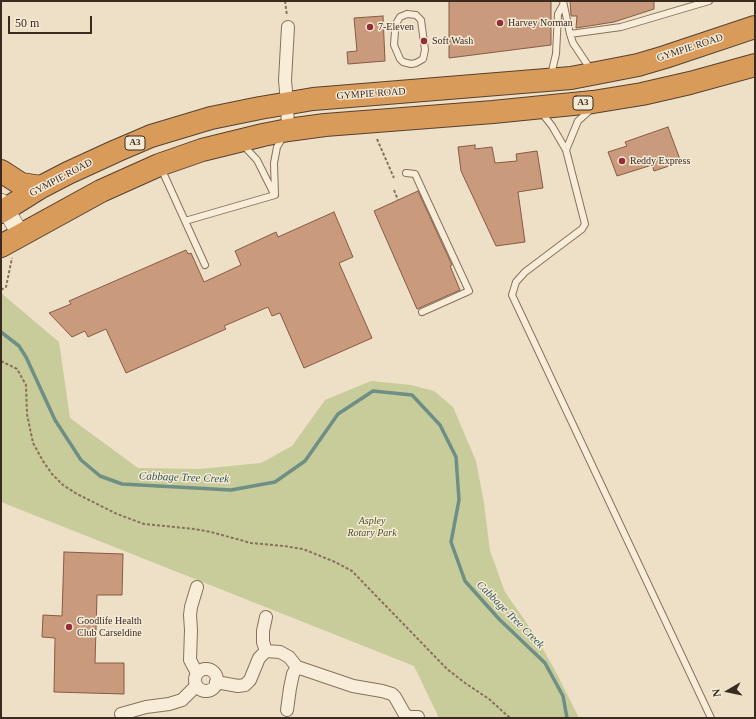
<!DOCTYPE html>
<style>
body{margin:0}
#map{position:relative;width:756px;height:719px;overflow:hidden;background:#ede0c6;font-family:"Times New Roman",serif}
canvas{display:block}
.frame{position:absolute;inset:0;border:2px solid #392b20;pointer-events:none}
.north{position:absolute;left:708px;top:671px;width:40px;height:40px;-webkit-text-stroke:3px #f5ead6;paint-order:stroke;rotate:261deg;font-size:11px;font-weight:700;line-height:16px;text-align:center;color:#392b20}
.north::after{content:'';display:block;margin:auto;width:14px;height:18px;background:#392b20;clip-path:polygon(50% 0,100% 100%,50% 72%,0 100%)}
.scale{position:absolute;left:8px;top:16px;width:84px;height:18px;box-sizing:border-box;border:2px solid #392b20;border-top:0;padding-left:5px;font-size:12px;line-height:14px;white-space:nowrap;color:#392b20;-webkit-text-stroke:3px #f5ead6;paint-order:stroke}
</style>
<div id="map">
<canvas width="756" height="719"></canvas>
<div class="frame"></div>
<div class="north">N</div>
<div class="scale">50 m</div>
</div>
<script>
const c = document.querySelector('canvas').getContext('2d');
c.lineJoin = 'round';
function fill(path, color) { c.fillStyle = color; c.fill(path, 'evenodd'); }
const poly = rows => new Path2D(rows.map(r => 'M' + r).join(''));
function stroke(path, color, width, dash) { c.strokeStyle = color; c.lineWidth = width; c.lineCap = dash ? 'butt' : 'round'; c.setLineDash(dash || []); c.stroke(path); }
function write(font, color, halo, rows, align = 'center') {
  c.font = font + ' "Times New Roman",serif'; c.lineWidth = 3; c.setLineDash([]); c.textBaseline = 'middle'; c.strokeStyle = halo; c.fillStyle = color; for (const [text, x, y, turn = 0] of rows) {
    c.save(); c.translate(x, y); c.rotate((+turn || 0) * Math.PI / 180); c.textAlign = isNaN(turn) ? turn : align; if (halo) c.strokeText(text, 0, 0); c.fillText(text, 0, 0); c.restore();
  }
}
fill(poly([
 [1,293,59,342,70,418,138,468,199,469,261,463,292,446,325,400,371,381,411,385,434,391,453,407,476,461,484,503,490,551,505,592,535,635,557,674,579,718,439,718,414,666,1,502]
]), '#c8cb9a');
stroke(poly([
 [1,332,19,346,26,357,55,420,81,460,100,476,122,484,231,490,275,482,305,461,338,414,373,391,412,395,440,425,456,457,459,500,451,542,465,581,499,619,545,663,563,696,567,718]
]), '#6e8f85', 3.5);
const building = poly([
 [449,1,551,1,551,45,449,58,449,1],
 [570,1,654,1,654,9,614,22,576,28,577,16,571,16,570,1],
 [383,16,385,61,348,64,347,52,357,51,354,18,383,16],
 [668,127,681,162,654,171,652,165,617,176,608,152,627,146,625,142,668,127],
 [475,145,475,149,492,147,495,163,517,161,516,154,537,151,543,188,518,192,525,242,496,246,461,171,458,147,475,145],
 [418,191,452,265,450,266,460,290,417,309,374,211,418,191],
 [334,212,353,257,339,263,372,338,304,368,280,313,272,316,268,307,224,326,226,329,126,373,106,329,88,337,85,331,72,337,49,313,71,304,69,301,186,250,188,254,191,253,204,282,241,265,235,251,276,232,278,237,334,212],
 [64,552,123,554,122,595,97,595,95,663,124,663,124,694,54,692,55,638,42,637,43,615,62,616,64,552]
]);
fill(building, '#ca9a7d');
stroke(building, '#875a43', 1);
const lane = poly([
 [563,1,570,34,573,43,591,70],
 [407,14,416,15,421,20,425,50,423,59,416,63,411,64,403,62,400,59,394,45,395,31,397,22,400,17,407,14],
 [570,34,621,27,709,1],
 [551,75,556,54,558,14,563,5],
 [541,112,552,126,566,150,585,224,582,229,525,272,516,282,512,295,711,718],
 [243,145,257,160,274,194],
 [566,150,578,121,588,112,590,109],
 [161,168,185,221,275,195],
 [406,173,415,174,469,291,422,312],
 [275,195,274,163,277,147,283,137],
 [185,221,205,265]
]);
const street = poly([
 [288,130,287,103,285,80,288,27],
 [266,651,263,642,263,631,266,617],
 '195 680a11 11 0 1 1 22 0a11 11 0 1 1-22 0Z',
 [197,673,190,660,191,630,190,615,191,607,197,587],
 [216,682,238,686,245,685,250,680,259,658,266,651,280,652,289,657,297,667,353,686,382,691,392,694,395,697,404,713,408,717,418,717],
 [287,710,290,688,293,674,297,667],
 [121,714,146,707,169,704,182,700,196,686]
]);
const secondary = poly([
 [1,202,21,235]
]);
const highway = poly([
 [1,171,21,184,41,187],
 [1,212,41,187,68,173,116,151,151,136,211,118,260,108,313,99,571,78,638,65,665,57,755,27],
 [1,246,101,191,159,165,202,150,263,135,288,130,325,125,493,112,593,102,642,94,690,83,755,65]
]);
stroke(lane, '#88715c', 8);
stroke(street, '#88715c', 14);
stroke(secondary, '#6a533f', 18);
stroke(highway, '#564030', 24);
stroke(poly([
 [285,1,287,16],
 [377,139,394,178],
 [394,190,398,200],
 [1,290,6,287,12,258],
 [1,361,17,369,26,385,27,414,33,443,43,461,52,474,63,485,77,494,117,514,144,524,194,529,211,532,251,543,284,546,303,549,335,562,352,571,447,669,465,683,489,699,510,718]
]), '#88715c', 2, [3, 2]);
stroke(lane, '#f8edd9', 6);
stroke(street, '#f8edd9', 12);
stroke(secondary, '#f8edd9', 17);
stroke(highway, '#d99b5a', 22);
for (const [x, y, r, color] of [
 [500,23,4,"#952e34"],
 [370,27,4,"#952e34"],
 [424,41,4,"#952e34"],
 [622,161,4,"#952e34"],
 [69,627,4,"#952e34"]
]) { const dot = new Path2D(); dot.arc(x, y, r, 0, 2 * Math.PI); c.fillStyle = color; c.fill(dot); stroke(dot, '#f5ead6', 1.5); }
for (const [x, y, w] of [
 [583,103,20],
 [135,143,20]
]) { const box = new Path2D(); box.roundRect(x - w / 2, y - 7, w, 14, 3); c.fillStyle = '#f5ead6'; c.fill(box); stroke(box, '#392b20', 1); }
write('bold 9px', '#392b20', null, [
 ["A3",583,103],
 ["A3",135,143]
]);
write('10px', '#392b20', '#f5ead6', [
 ["Harvey Norman",508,23],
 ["7-Eleven",378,27],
 ["Soft Wash",432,41],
 ["Reddy Express",630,161],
 ["Goodlife Health",77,621],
 ["Club Carseldine",77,633]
], 'left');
write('10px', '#392b20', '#f5ead6', [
 ["GYMPIE ROAD",690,48,-18],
 ["GYMPIE ROAD",371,94,-4],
 ["GYMPIE ROAD",61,178,-28]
]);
write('italic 10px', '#4b5427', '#f5ead6', [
 ["Aspley",372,521],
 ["Rotary Park",372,533]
]);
write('italic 11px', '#2f5853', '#f5ead6', [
 ["Cabbage Tree Creek",184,478,2],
 ["Cabbage Tree Creek",510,615,45]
]);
</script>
